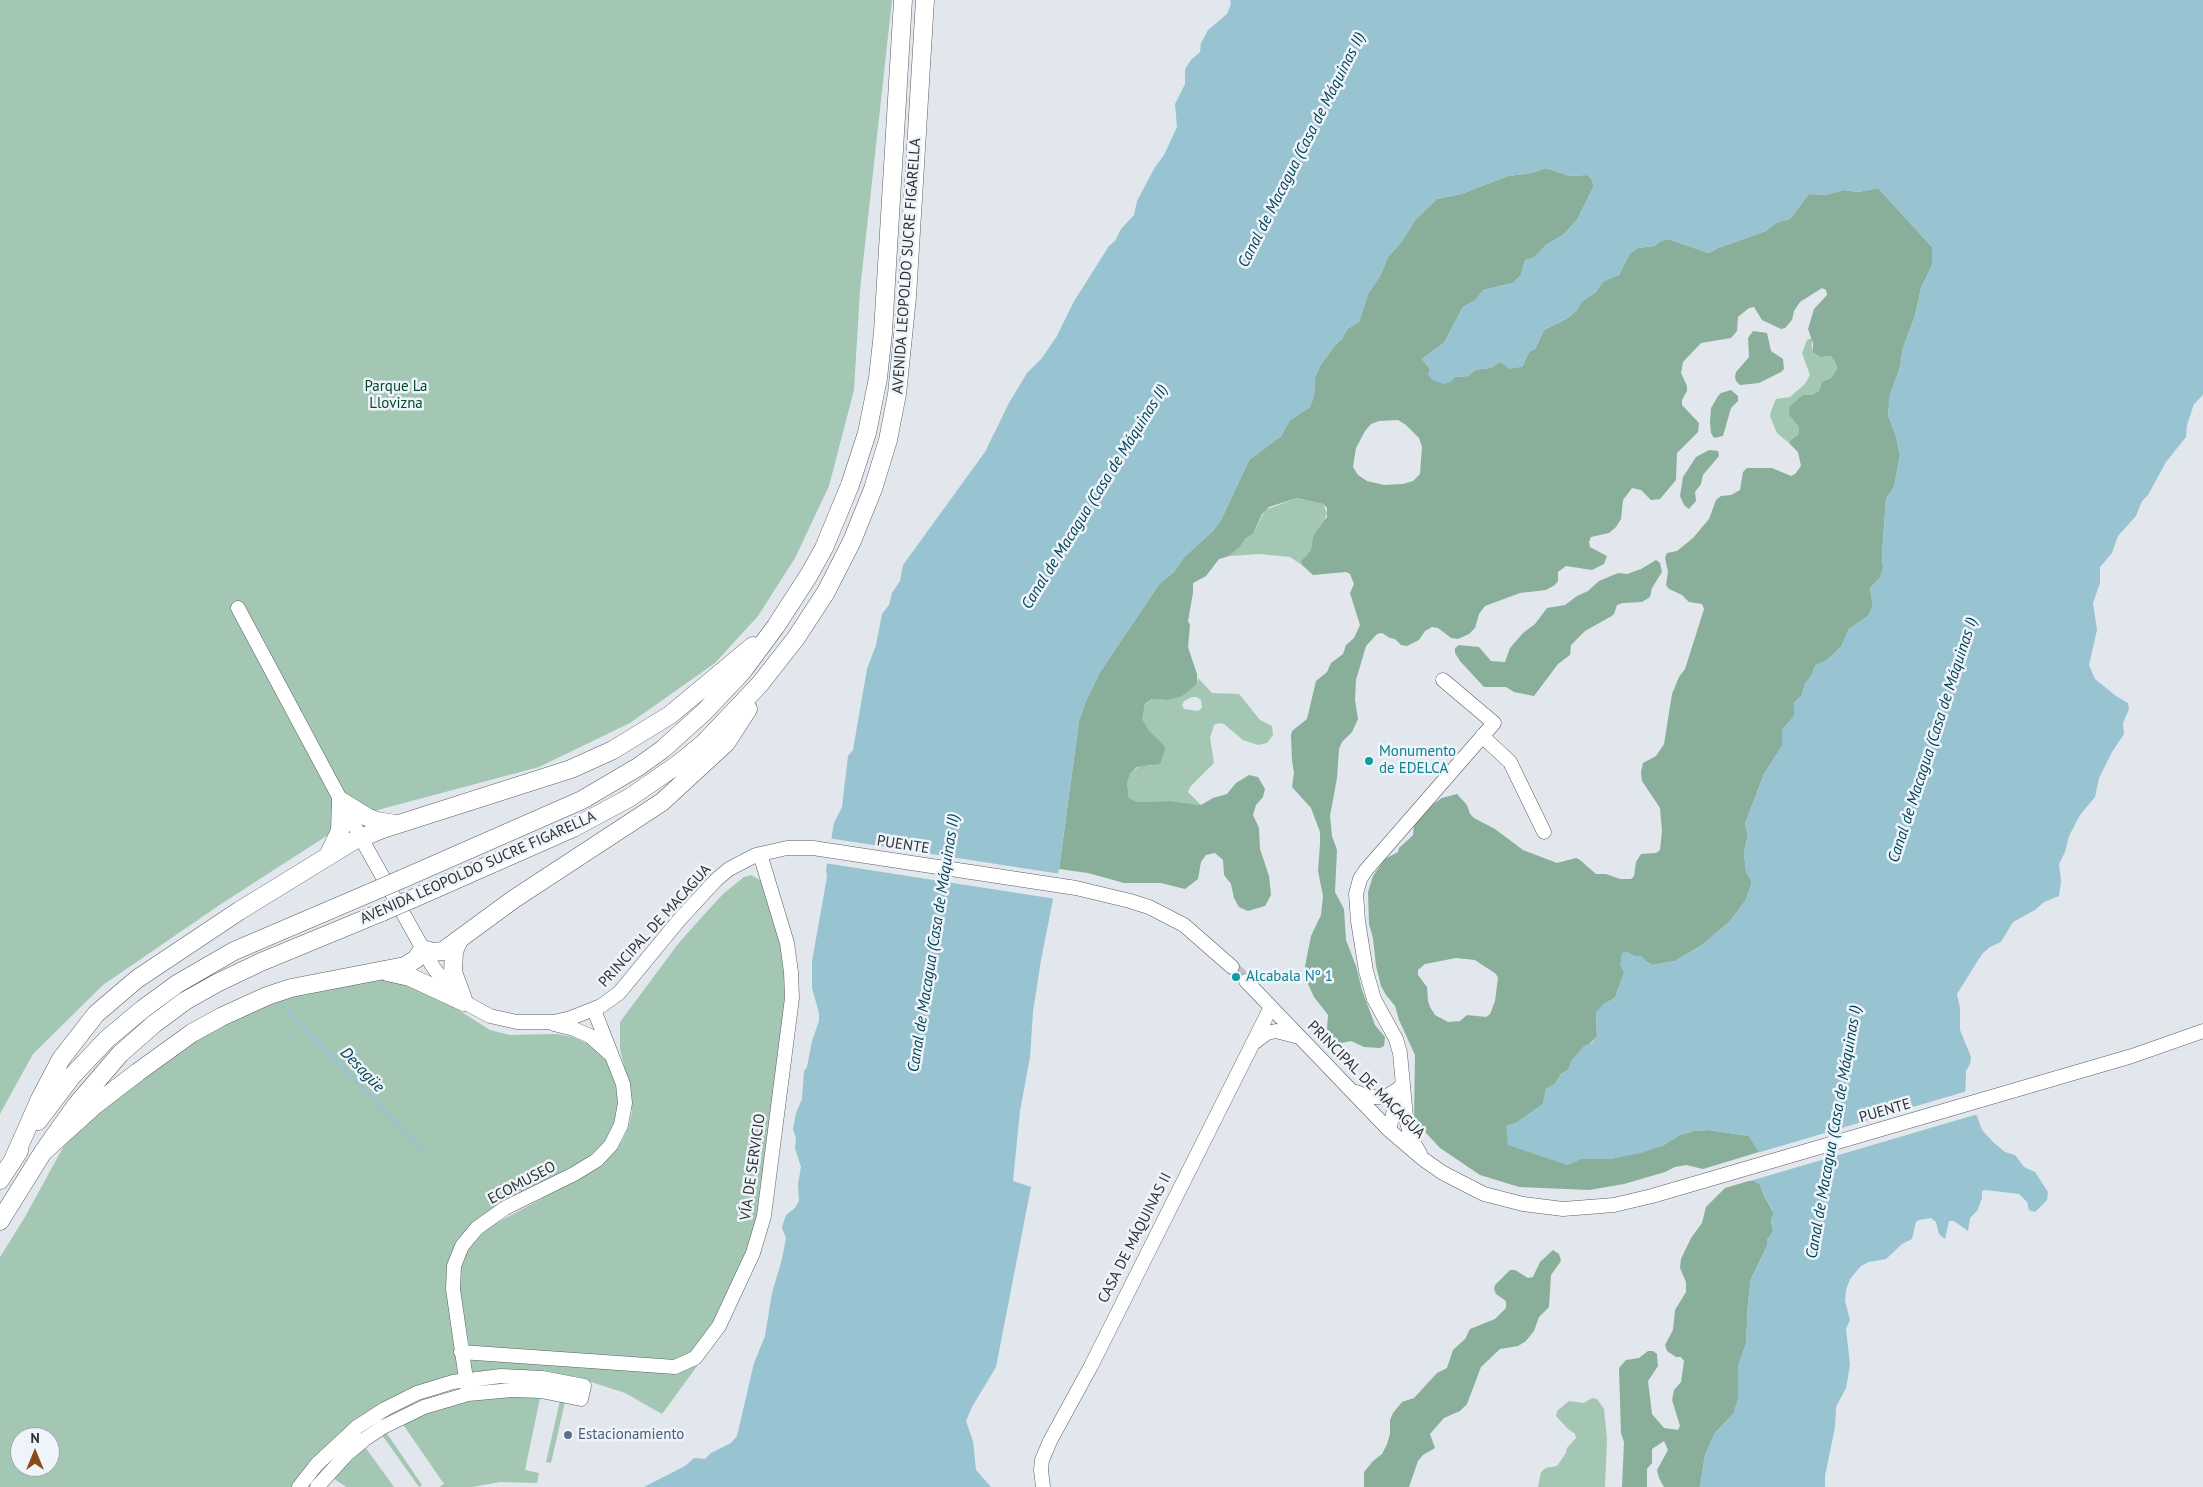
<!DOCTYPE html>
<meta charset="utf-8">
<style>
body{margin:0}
#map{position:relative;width:2203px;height:1487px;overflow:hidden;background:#e1e7ec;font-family:"PT Sans",sans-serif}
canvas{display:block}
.north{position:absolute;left:10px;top:1427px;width:50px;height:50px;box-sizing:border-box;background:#eef4fa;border:1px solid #a1a6aa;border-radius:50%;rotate:0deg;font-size:14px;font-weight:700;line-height:20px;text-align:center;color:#2e3133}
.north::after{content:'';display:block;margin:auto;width:18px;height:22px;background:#8b4a15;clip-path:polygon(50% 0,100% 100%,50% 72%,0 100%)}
</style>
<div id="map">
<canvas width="2203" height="1487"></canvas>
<div class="north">N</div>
</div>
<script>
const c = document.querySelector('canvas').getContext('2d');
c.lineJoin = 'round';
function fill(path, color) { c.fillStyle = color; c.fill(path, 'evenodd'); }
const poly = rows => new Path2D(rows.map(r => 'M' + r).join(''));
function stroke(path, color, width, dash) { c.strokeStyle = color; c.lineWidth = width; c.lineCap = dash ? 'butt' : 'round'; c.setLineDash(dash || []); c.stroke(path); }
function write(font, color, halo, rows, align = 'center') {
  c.font = font + ' "PT Sans",sans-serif'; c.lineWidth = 5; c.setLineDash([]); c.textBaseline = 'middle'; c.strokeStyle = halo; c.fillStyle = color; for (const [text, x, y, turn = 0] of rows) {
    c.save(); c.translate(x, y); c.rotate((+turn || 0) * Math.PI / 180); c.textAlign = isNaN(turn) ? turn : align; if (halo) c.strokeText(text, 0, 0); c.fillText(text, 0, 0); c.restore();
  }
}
fill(poly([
 [0,0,892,0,860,290,854,390,829,486,795,558,758,616,715,663,630,723,539,767,359,815,221,904,103,985,33,1054,0,1114],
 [1812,338,1812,348,1821,357,1831,356,1836,364,1837,369,1831,378,1822,382,1819,391,1812,395,1803,395,1789,415,1798,426,1799,431,1798,435,1791,440,1789,443,1777,433,1770,416,1771,411,1776,399,1790,397,1805,384,1810,375,1802,353,1807,340],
 [1297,498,1323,504,1327,513,1323,525,1313,536,1311,550,1301,561,1302,565,1290,557,1260,554,1229,556,1240,547,1245,539,1253,534,1265,510],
 [1198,678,1212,693,1239,694,1260,720,1272,726,1273,735,1267,743,1258,745,1243,740,1224,724,1219,723,1214,725,1210,738,1214,763,1190,787,1188,792,1201,805,1170,801,1137,802,1129,798,1127,783,1130,774,1141,765,1151,766,1164,745,1148,731,1141,718,1145,705,1152,699,1167,700,1197,684],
 [1192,697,1197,697,1201,700,1202,708,1198,711,1184,709,1182,705,1184,701],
 [751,875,762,881,783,951,787,999,763,1197,743,1264,717,1316,697,1350,680,1361,470,1349,459,1294,459,1272,462,1259,476,1239,491,1226,589,1173,607,1159,622,1141,629,1126,632,1111,630,1092,620,1049,620,1022,678,944,701,918,723,894,744,877],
 [385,976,437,996,490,1030,510,1035,557,1034,573,1037,597,1048,612,1068,619,1098,614,1124,608,1138,586,1160,501,1205,453,1254,461,1374,415,1387,353,1422,313,1460,292,1487,0,1487,0,1257,25,1217,67,1140,88,1117,212,1029,268,1001],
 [20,1437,50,1437,50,1467,20,1467],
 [703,1358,662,1414,625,1393,579,1378,543,1372,501,1370,471,1372,469,1359,672,1372],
 [512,1396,540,1398,525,1470,539,1473,537,1483,500,1482,472,1487,439,1487,444,1484,402,1423,426,1412,468,1400],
 [1592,1398,1597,1399,1604,1409,1607,1439,1605,1487,1538,1487,1541,1472,1546,1468,1557,1466,1566,1453,1567,1448,1576,1438,1575,1434,1568,1429,1556,1416,1557,1411,1569,1401,1584,1403],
 [560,1401,565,1402,551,1463,546,1462],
 [386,1432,422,1485,419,1487,382,1435],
 [365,1447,394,1487,346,1487,333,1478]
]), '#a3c7b3');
fill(poly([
 [1546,168,1570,176,1587,175,1591,178,1594,186,1577,220,1563,235,1546,245,1534,258,1525,260,1521,275,1513,283,1483,290,1476,300,1463,307,1444,343,1422,359,1430,369,1455,377,1468,376,1475,370,1490,368,1500,362,1522,367,1529,352,1535,349,1544,330,1568,318,1577,310,1581,302,1596,292,1603,281,1619,275,1630,253,1638,248,1654,246,1661,241,1668,239,1709,253,1718,248,1766,231,1777,222,1790,219,1809,194,1826,195,1843,190,1858,192,1878,188,1932,247,1932,265,1921,288,1915,316,1903,348,1900,367,1890,395,1888,415,1896,436,1900,455,1894,487,1886,499,1882,554,1883,568,1880,578,1870,588,1873,606,1868,616,1849,629,1841,647,1827,660,1815,666,1812,675,1805,684,1802,695,1794,703,1794,716,1782,730,1782,746,1764,774,1745,824,1748,835,1744,852,1746,872,1752,882,1746,900,1729,922,1702,945,1675,961,1653,965,1626,952,1624,973,1615,998,1604,1004,1596,1013,1597,1037,1572,1060,1568,1070,1561,1074,1555,1084,1546,1089,1543,1104,1519,1121,1567,1165,1580,1159,1610,1159,1662,1146,1680,1135,1694,1131,1709,1130,1749,1136,1759,1152,1703,1169,1686,1165,1675,1167,1665,1172,1624,1184,1589,1190,1519,1187,1480,1175,1440,1148,1414,1120,1415,1055,1399,1020,1395,1006,1386,995,1381,986,1376,966,1373,938,1369,924,1368,892,1373,876,1385,859,1398,852,1399,848,1410,838,1413,835,1414,825,1426,809,1442,798,1457,794,1467,805,1470,814,1474,818,1495,829,1523,850,1557,863,1576,858,1580,860,1596,874,1606,874,1620,879,1631,879,1634,876,1636,862,1641,854,1656,853,1660,850,1662,831,1660,808,1642,781,1641,772,1643,763,1656,756,1664,744,1672,694,1679,677,1685,669,1704,609,1702,604,1689,602,1682,595,1669,589,1666,585,1668,572,1665,558,1667,553,1677,551,1693,538,1709,519,1716,500,1721,496,1731,495,1740,490,1743,472,1747,468,1772,468,1791,476,1795,474,1801,466,1798,452,1789,443,1791,440,1798,435,1799,431,1798,426,1789,415,1789,410,1790,406,1803,395,1812,395,1819,391,1822,382,1831,378,1837,369,1836,364,1831,356,1821,357,1813,352,1813,343,1808,329,1814,309,1827,295,1826,290,1822,288,1800,302,1794,311,1792,320,1785,328,1781,329,1762,320,1754,307,1749,308,1738,317,1737,331,1731,338,1701,343,1683,362,1681,373,1687,386,1687,391,1682,400,1682,405,1699,423,1698,432,1677,453,1676,480,1660,499,1651,500,1641,490,1632,488,1623,500,1621,519,1616,527,1609,533,1591,537,1589,542,1590,547,1607,556,1604,564,1592,570,1566,566,1558,572,1558,581,1555,585,1546,590,1520,593,1485,606,1479,614,1475,628,1469,634,1458,639,1451,638,1438,628,1432,627,1425,631,1419,640,1407,646,1401,645,1395,639,1390,638,1382,633,1377,634,1366,646,1356,680,1355,700,1358,719,1352,732,1342,742,1339,749,1337,778,1330,816,1332,836,1337,850,1335,892,1344,909,1346,940,1356,966,1362,990,1375,1025,1385,1037,1384,1046,1380,1048,1364,1047,1351,1041,1337,1044,1333,1042,1327,1029,1328,1015,1314,997,1308,984,1305,966,1311,936,1321,915,1323,896,1318,871,1320,844,1320,832,1311,808,1292,787,1294,773,1292,760,1291,736,1292,731,1307,719,1316,681,1327,672,1331,663,1343,654,1346,645,1354,638,1360,625,1350,593,1354,584,1350,574,1346,572,1313,575,1302,565,1301,561,1311,550,1313,536,1327,517,1327,508,1323,504,1297,498,1269,507,1262,514,1253,534,1245,539,1240,547,1229,556,1219,559,1206,576,1193,583,1193,593,1188,621,1190,625,1188,647,1197,674,1197,684,1182,696,1167,700,1152,699,1145,704,1142,719,1149,731,1164,745,1165,750,1160,764,1137,767,1130,774,1127,783,1129,798,1137,802,1170,801,1201,805,1213,798,1227,794,1236,783,1249,775,1258,777,1265,789,1263,797,1256,805,1253,815,1259,828,1260,849,1269,876,1271,895,1265,906,1248,911,1239,907,1234,898,1231,884,1224,875,1223,860,1215,853,1206,855,1201,862,1198,879,1185,889,1161,883,1124,883,1088,873,1059,869,1079,721,1085,703,1100,672,1160,583,1174,572,1184,557,1213,531,1221,520,1249,460,1281,436,1290,420,1310,407,1314,396,1315,377,1320,366,1336,344,1342,339,1347,329,1359,322,1368,294,1380,276,1388,257,1402,241,1416,219,1437,199,1461,194,1508,176,1531,173],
 [1398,420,1406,425,1419,438,1422,447,1420,474,1413,481,1403,484,1384,485,1367,481,1358,475,1353,467,1356,448,1365,431,1371,424,1379,421],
 [1456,958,1475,960,1496,974,1498,978,1495,1001,1490,1014,1486,1017,1467,1015,1460,1021,1448,1022,1435,1015,1430,1007,1428,1001,1427,987,1418,975,1418,970,1425,964],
 [1753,331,1767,333,1771,351,1783,359,1784,369,1781,372,1759,383,1740,385,1736,381,1735,377,1736,372,1749,357,1748,338],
 [1731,390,1738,396,1738,401,1731,408,1723,436,1714,438,1711,433,1710,423,1711,408,1718,396,1721,393],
 [1709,450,1718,451,1719,456,1703,475,1701,484,1695,492,1696,501,1689,509,1684,505,1680,496,1683,477,1696,457],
 [1656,560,1660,563,1662,572,1652,588,1650,597,1642,602,1623,603,1617,605,1614,614,1610,617,1585,631,1571,645,1570,655,1558,664,1534,696,1514,692,1506,687,1484,687,1460,661,1455,653,1455,648,1459,645,1479,647,1491,661,1505,662,1510,648,1523,633,1535,624,1547,608,1565,605,1577,596,1588,591,1599,581,1618,573,1627,574,1641,569],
 [1752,1180,1760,1184,1764,1196,1774,1213,1771,1220,1773,1232,1767,1240,1767,1246,1751,1279,1748,1302,1746,1344,1738,1366,1738,1399,1734,1413,1715,1433,1705,1455,1700,1487,1664,1487,1659,1478,1657,1470,1668,1450,1664,1441,1652,1449,1652,1463,1647,1469,1647,1487,1622,1487,1624,1442,1621,1433,1619,1368,1626,1360,1639,1358,1648,1351,1653,1351,1657,1354,1658,1366,1648,1381,1652,1414,1664,1428,1678,1430,1680,1426,1672,1400,1674,1390,1681,1382,1684,1361,1681,1357,1676,1357,1667,1351,1665,1345,1673,1330,1675,1310,1686,1292,1686,1282,1680,1268,1681,1259,1691,1238,1702,1223,1706,1207,1725,1188],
 [1553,1250,1559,1254,1561,1261,1551,1275,1549,1307,1539,1317,1534,1331,1526,1341,1518,1346,1500,1349,1481,1367,1467,1404,1460,1411,1444,1418,1430,1434,1435,1448,1423,1455,1418,1461,1409,1487,1364,1487,1364,1472,1373,1461,1382,1454,1387,1444,1390,1434,1390,1420,1393,1413,1402,1402,1414,1398,1437,1373,1447,1368,1453,1350,1465,1339,1470,1329,1495,1319,1506,1308,1506,1301,1496,1294,1494,1289,1495,1285,1510,1270,1515,1270,1528,1278,1533,1277,1540,1262]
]), '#89af9b');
fill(poly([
 [1230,0,2203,0,2203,395,2194,404,2187,425,2186,437,2166,462,2148,495,2142,501,2136,516,2118,536,2112,553,2100,567,2100,583,2093,603,2097,630,2089,665,2095,679,2116,696,2128,703,2129,709,2123,723,2124,734,2112,752,2099,778,2095,797,2080,815,2069,836,2065,852,2059,864,2061,881,2059,896,2044,902,2035,910,2013,922,2001,942,1990,947,1982,954,1957,994,1960,1008,1960,1030,1971,1057,1970,1064,1966,1071,1965,1106,1977,1116,1982,1130,1994,1143,2005,1152,2015,1155,2024,1167,2035,1172,2048,1192,2047,1200,2035,1212,2029,1210,2027,1202,2019,1194,1985,1190,1982,1191,1982,1198,1977,1211,1970,1218,1968,1231,1954,1221,1949,1221,1945,1239,1939,1234,1936,1222,1931,1218,1919,1220,1916,1222,1912,1239,1902,1244,1886,1259,1869,1262,1861,1266,1850,1279,1846,1290,1845,1301,1850,1320,1846,1329,1850,1365,1846,1388,1836,1407,1835,1427,1825,1476,1825,1487,1700,1487,1705,1455,1715,1433,1734,1413,1738,1399,1738,1366,1746,1344,1748,1302,1751,1279,1767,1246,1767,1240,1773,1232,1771,1220,1774,1212,1764,1196,1760,1185,1752,1180,1759,1152,1749,1136,1709,1130,1694,1131,1680,1135,1662,1146,1641,1153,1610,1159,1580,1159,1567,1165,1508,1145,1506,1126,1519,1121,1543,1104,1546,1089,1555,1084,1561,1074,1568,1070,1572,1060,1584,1046,1592,1043,1597,1037,1596,1012,1604,1004,1615,998,1624,973,1620,965,1622,953,1626,952,1635,956,1642,956,1646,962,1653,965,1675,961,1702,945,1729,922,1746,900,1752,882,1746,872,1744,852,1748,835,1745,824,1764,774,1782,746,1782,730,1794,716,1794,703,1802,695,1805,684,1812,675,1815,666,1827,660,1841,647,1849,629,1868,616,1873,606,1870,588,1880,578,1883,568,1882,554,1886,499,1894,487,1900,455,1896,436,1888,415,1890,395,1900,367,1903,348,1915,316,1921,288,1932,265,1932,247,1878,188,1858,192,1843,190,1826,195,1809,194,1790,219,1777,223,1766,231,1718,248,1709,253,1668,239,1661,241,1654,246,1638,248,1630,253,1619,275,1603,282,1596,292,1581,302,1577,310,1568,318,1544,330,1535,349,1529,352,1522,367,1509,369,1500,362,1490,368,1475,370,1468,376,1455,377,1451,382,1444,384,1432,380,1428,374,1430,369,1422,359,1444,343,1463,307,1476,300,1483,290,1513,283,1521,275,1525,260,1534,257,1546,245,1563,235,1577,220,1594,186,1591,178,1587,175,1570,176,1546,168,1531,173,1508,176,1461,194,1437,199,1416,219,1402,241,1388,257,1380,276,1368,294,1359,322,1347,329,1342,339,1336,344,1320,366,1315,377,1314,396,1310,407,1290,420,1281,436,1249,460,1221,520,1213,531,1184,557,1174,572,1160,583,1100,672,1085,703,1079,721,1059,869,1041,960,1033,1012,1030,1057,1020,1111,1013,1181,1031,1187,996,1367,972,1407,966,1421,973,1441,976,1470,991,1487,644,1487,685,1466,694,1458,705,1459,711,1453,731,1443,737,1436,754,1363,765,1336,772,1293,782,1259,786,1238,782,1228,783,1224,786,1215,795,1208,799,1201,798,1184,801,1167,795,1148,796,1138,793,1129,796,1113,802,1099,804,1071,807,1067,812,1041,819,1021,819,1013,812,988,812,961,827,877,826,870,834,823,842,807,848,756,853,750,867,669,876,645,882,614,889,605,892,593,900,581,903,565,985,452,1009,403,1027,373,1042,358,1057,336,1073,303,1109,246,1115,241,1121,229,1134,215,1137,201,1155,167,1164,155,1177,127,1175,104,1185,84,1185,69,1191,60,1200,52,1201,43,1208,30,1227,14,1231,4]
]), '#98c3d1');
fill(poly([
 [828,838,1061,874,1056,899,824,863],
 [1967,1091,1967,1104,1978,1114,1750,1181,1749,1175,1758,1155,1757,1153]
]), '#e1e7ec');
stroke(poly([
 [282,1004,424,1152]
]), '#98c3d1', 3);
stroke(poly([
 [1232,967,1246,981]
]), '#bdc3c7', 14, [14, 7]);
const minor = poly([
 [238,608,361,838,433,967,453,993,464,1002,490,1016,517,1022,554,1022,571,1018,601,1006,619,993,680,919,716,880,729,869,756,855,787,848,813,848,1076,888,1130,901,1149,907,1184,925,1232,967],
 [1482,736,1510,762,1544,832],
 [1246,981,1389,1130,1423,1159,1443,1173,1484,1194,1523,1204,1563,1209,1614,1205,1652,1196,2132,1056,2203,1031],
 [554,1024,574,1029,590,1036,609,1053],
 [1255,1042,1267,1033,1276,1031,1299,1037],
 [1356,1092,1368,1097,1380,1097,1387,1096,1400,1088],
 [1389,1130,1400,1087],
 [1420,1154,1411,1138,1406,1118,1400,1053,1396,1039,1374,999,1366,971,1358,921,1356,894,1360,879,1366,870,1494,723,1443,680],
 [461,1352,675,1367,695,1358,719,1326,753,1253,764,1216,792,998,791,972,787,943,760,854],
 [467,1386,453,1289,454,1266,462,1246,477,1228,505,1208,574,1174,597,1160,611,1145,621,1125,625,1103,623,1084,594,1010],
 [299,1487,317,1464,357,1427,385,1409,417,1393,453,1382,501,1376,542,1378,584,1386,581,1399,541,1391,512,1390,468,1394,424,1407,383,1427,365,1439,347,1454,317,1487],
 [1043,1487,1041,1470,1042,1460,1050,1441,1091,1366,1271,1007]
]);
const major = poly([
 [341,801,367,817,377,821,395,824],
 [329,854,340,831,341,801],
 [402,879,582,800,638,767,663,749,704,712,742,672,776,626,809,575,824,548,850,485,867,433,878,378,883,332,903,0],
 [412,899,573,828,629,798,677,765,704,743,760,684,796,638,826,592,852,541,873,489,888,440,897,394,907,297,925,0],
 [459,940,454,951,453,972,464,1002],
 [387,972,410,977,464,1002],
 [38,1121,72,1076,107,1039,143,1009,177,984,234,951,372,892],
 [43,1152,95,1105,138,1072,192,1033,221,1017,267,996,291,988,405,966,416,959,423,949,433,952,443,951,514,899,662,802,726,743,748,709],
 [13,1160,40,1099,61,1059,96,1014,137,979,239,911,353,841,383,829,571,769,613,750,670,715,753,646],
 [0,1180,19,1151],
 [0,1221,43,1152,77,1104,120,1054,154,1024,185,1001,217,983,261,962,382,912]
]);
stroke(minor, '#5a5f64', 15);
stroke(major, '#5a5f64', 19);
stroke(minor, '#fff', 14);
stroke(major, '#fff', 18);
const majorBridge = poly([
 [372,892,402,879],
 [382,912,412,899]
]);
stroke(majorBridge, '#5a5f64', 19, []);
stroke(majorBridge, '#fff', 18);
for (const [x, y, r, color] of [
 [1369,761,5,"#0f9aa8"],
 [1236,977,5,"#0f9aa8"],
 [568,1435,5,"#5c6f8a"]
]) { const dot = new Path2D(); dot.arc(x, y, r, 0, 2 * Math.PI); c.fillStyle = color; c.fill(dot); stroke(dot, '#eef4fa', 2); }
write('15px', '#2e3133', '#eef4fa', [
 ["AVENIDA LEOPOLDO SUCRE FIGARELLA",907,266,-86],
 ["PUENTE",903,845,9],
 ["AVENIDA LEOPOLDO SUCRE FIGARELLA",478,868,-24],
 ["PRINCIPAL DE MACAGUA",655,926,-48],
 ["PRINCIPAL DE MACAGUA",1366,1080,45],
 ["PUENTE",1885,1111,-16],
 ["VÍA DE SERVICIO",753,1167,-82],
 ["ECOMUSEO",522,1183,-28],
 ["CASA DE MÁQUINAS II",1135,1238,-63]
]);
write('15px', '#00482e', '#eef4fa', [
 ["Parque La",396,387],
 ["Llovizna",396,404]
]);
write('15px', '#0d838f', '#eef4fa', [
 ["Monumento",1379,752],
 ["de EDELCA",1379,769],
 ["Alcabala Nº 1",1246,977]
], 'left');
write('15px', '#4e5e75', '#eef4fa', [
 ["Estacionamiento",578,1435]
], 'left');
write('italic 16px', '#024353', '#eef4fa', [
 ["Canal de Macagua (Casa de Máquinas II)",1302,150,-63],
 ["Canal de Macagua (Casa de Máquinas II)",1095,497,-58],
 ["Canal de Macagua (Casa de Máquinas I)",1933,740,-72],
 ["Canal de Macagua (Casa de Máquinas II)",934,943,-81],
 ["Desagüe",362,1070,46],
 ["Canal de Macagua (Casa de Máquinas I)",1834,1132,-80]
]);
</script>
